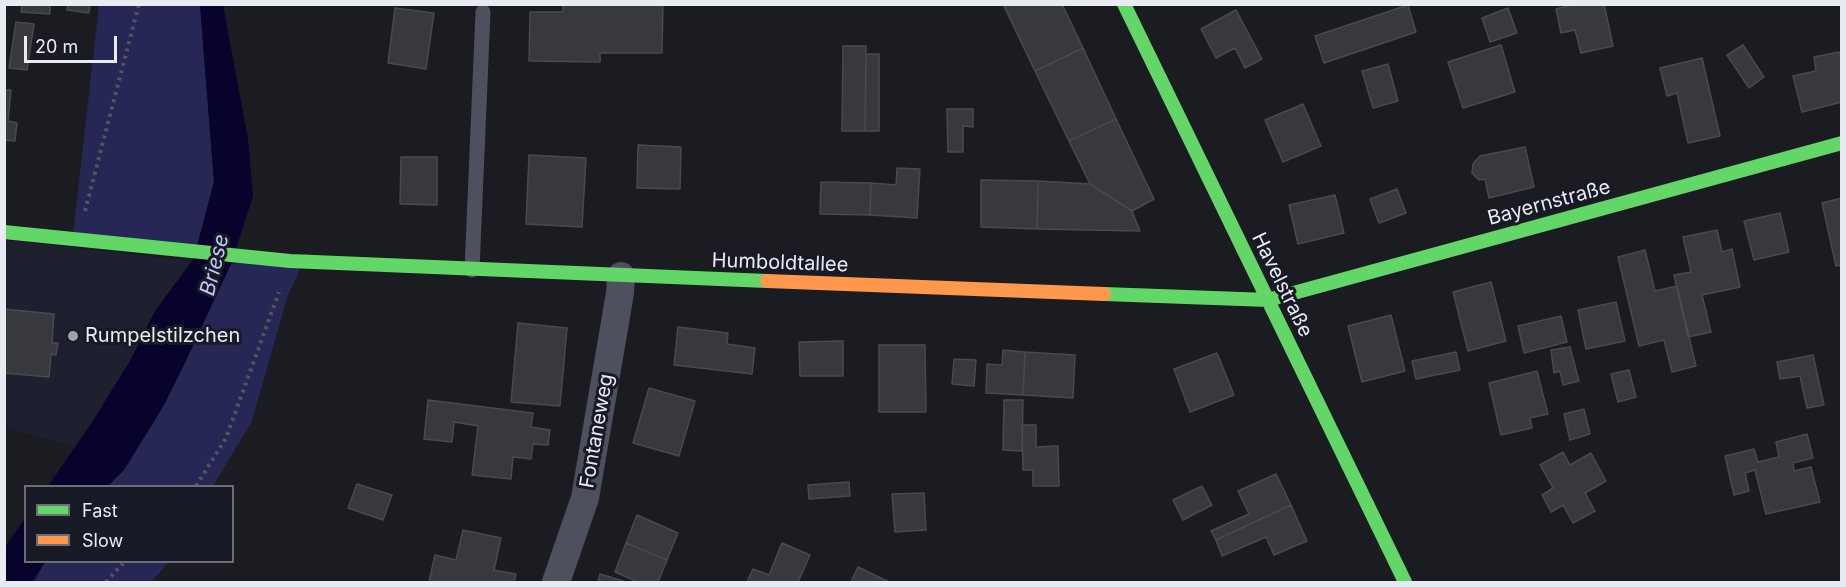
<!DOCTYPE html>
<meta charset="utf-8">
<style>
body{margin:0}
#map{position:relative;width:1846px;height:587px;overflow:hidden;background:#1b1c22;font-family:Inter,sans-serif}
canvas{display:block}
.frame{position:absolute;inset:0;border:6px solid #e9ebf3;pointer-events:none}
.legend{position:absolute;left:24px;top:485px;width:210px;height:78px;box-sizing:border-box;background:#181a25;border:2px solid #6c6e77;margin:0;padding:8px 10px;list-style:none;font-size:18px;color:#e9ebf3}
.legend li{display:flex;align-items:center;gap:12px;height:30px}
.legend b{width:30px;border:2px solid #6c6e77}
.scale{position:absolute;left:24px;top:36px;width:93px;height:27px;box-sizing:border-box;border:3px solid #e9ebf3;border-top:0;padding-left:8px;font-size:18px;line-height:21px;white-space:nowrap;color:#e9ebf3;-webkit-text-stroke:4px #181a25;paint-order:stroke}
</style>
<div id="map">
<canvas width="1846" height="587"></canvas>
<div class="frame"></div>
<ul class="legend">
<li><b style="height:8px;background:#63d668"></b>Fast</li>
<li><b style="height:8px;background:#ff974d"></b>Slow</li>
</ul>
<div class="scale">20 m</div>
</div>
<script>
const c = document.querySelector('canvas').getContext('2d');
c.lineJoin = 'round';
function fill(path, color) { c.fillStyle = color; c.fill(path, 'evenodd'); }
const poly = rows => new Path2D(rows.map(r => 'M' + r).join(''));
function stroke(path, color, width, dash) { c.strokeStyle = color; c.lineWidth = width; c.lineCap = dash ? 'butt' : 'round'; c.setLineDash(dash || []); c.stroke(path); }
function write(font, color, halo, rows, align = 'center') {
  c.font = font + ' Inter,sans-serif'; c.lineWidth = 6; c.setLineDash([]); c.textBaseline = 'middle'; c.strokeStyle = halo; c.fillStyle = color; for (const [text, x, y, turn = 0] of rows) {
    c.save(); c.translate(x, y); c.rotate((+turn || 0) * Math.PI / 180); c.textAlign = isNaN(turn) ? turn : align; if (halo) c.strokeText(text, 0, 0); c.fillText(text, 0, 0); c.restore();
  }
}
fill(poly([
 [5,240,192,261,155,311,130,361,75,447,5,427]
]), '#1e1f2f');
fill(poly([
 [99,5,200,5,214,182,197,246,73,235],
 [307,254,288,295,252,421,213,486,108,486,124,470,164,405,231,264],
 [45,562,169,562,151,582,34,582]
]), '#262755');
fill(poly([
 [200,5,223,5,248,139,253,196,231,264,184,365,164,405,124,470,108,486,48,486,93,421,130,361,155,311,192,261,195,254,214,182],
 [25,518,26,562,45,562,32,582,5,582,5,547]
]), '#08032c');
const building = poly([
 [22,4,50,4,50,14,21,12,22,4],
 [68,4,90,4,89,13,67,10,68,4],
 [563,4,663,4,662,53,600,53,600,62,529,61,530,12,563,12,563,4],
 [1003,4,1062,4,1083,48,1035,71,1003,4],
 [1576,4,1604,4,1613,46,1581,53,1575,30,1561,33,1556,9,1576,4],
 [1408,5,1416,32,1324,63,1315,36,1408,5],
 [395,8,434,13,426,69,388,63,395,8],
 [1508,8,1517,33,1490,42,1482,18,1508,8],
 [1236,10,1262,59,1245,68,1235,48,1216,58,1201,29,1236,10],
 [16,22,34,24,27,70,9,68,16,22],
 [1501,45,1515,92,1463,108,1448,62,1501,45],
 [1743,45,1764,77,1749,88,1727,55,1743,45],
 [843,46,866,46,865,131,842,131,843,46],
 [1083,48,1116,119,1069,141,1035,71,1083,48],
 [1839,52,1842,60,1842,102,1802,112,1793,76,1816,71,1814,57,1839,52],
 [866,54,879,54,879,131,865,131,866,54],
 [1702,58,1720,136,1688,143,1677,93,1667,96,1660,68,1702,58],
 [1388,64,1398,101,1373,108,1362,71,1388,64],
 [4,90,11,90,8,121,17,123,15,141,4,140,4,90],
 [1303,104,1321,146,1283,162,1265,120,1303,104],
 [947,109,973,109,973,127,963,126,963,152,948,152,947,109],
 [1116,119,1154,199,1132,211,1090,184,1069,141,1116,119],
 [638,145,681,147,680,189,637,188,638,145],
 [1525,147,1534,187,1489,198,1485,179,1479,180,1472,173,1473,164,1480,156,1525,147],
 [529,155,586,158,582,227,526,224,529,155],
 [401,157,437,157,437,205,400,204,401,157],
 [897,168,920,169,917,218,870,215,871,183,896,185,897,168],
 [981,180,1038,181,1037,229,981,227,981,180],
 [1038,181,1090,184,1132,211,1140,231,1037,229,1038,181],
 [821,182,871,183,870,215,820,214,821,182],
 [1397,189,1406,213,1379,223,1370,199,1397,189],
 [1335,195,1344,233,1298,244,1289,205,1335,195],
 [1842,198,1842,265,1836,266,1822,203,1842,198],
 [1780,213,1789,252,1754,260,1744,221,1780,213],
 [1717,230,1722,252,1732,249,1740,287,1702,295,1711,332,1688,337,1674,275,1691,272,1683,237,1717,230],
 [1645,250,1655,291,1677,286,1696,366,1672,372,1664,340,1639,346,1618,257,1645,250],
 [1491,282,1506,341,1468,351,1453,292,1491,282],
 [1616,302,1625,341,1586,349,1578,310,1616,302],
 [4,309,54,314,52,343,58,343,56,355,51,354,49,377,4,373,4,309],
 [1391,315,1405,371,1362,382,1348,326,1391,315],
 [1561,316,1567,342,1524,353,1518,326,1561,316],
 [518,323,567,328,560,406,511,402,518,323],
 [678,327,728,333,727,344,755,348,752,374,674,365,678,327],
 [843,341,843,376,800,376,799,342,843,341],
 [879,345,925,345,926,412,879,412,879,345],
 [1570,347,1579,381,1563,385,1560,371,1554,373,1551,350,1570,347],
 [1003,350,1025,352,1023,395,986,393,987,364,1002,365,1003,350],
 [1025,352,1075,355,1073,398,1023,395,1025,352],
 [1456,352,1460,370,1416,379,1412,361,1456,352],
 [1217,353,1234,395,1190,412,1174,369,1217,353],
 [1813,355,1824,405,1807,408,1800,376,1780,379,1777,362,1813,355],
 [954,359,976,360,974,386,952,384,954,359],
 [1629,370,1636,397,1618,402,1611,374,1629,370],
 [1537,371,1548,414,1530,418,1532,428,1501,435,1489,383,1537,371],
 [649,388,695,401,679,456,633,443,649,388],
 [428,400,533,413,531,427,550,430,548,445,533,444,531,459,513,457,511,479,472,475,478,426,454,422,452,442,424,439,428,400],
 [1004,400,1023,400,1022,451,1003,450,1004,400],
 [1584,409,1590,434,1570,440,1564,414,1584,409],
 [1022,425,1036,425,1036,447,1058,446,1059,486,1033,486,1033,470,1023,470,1022,425],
 [1807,434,1813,458,1793,463,1794,471,1811,467,1820,502,1766,514,1755,470,1745,473,1749,491,1734,495,1725,456,1754,449,1758,462,1779,457,1776,442,1807,434],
 [1563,452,1570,465,1591,453,1606,481,1585,493,1595,511,1573,523,1563,505,1551,512,1542,495,1553,488,1540,465,1563,452],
 [1276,474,1291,505,1216,540,1211,531,1249,514,1238,491,1276,474],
 [849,482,850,496,809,499,808,485,849,482],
 [357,484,392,495,383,520,348,508,357,484],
 [1202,486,1212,505,1183,520,1173,500,1202,486],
 [924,493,926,530,895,532,892,494,924,493],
 [1291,505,1307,541,1274,555,1266,537,1222,556,1216,540,1291,505],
 [637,515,678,533,667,560,626,543,637,515],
 [463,530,501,538,494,570,516,574,514,582,429,582,435,555,456,560,463,530],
 [626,543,667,560,658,582,638,582,615,572,626,543],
 [782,543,810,555,798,582,747,582,753,569,769,575,782,543],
 [858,567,889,582,851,582,858,567],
 [600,574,623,581,622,582,598,582,600,574]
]);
fill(building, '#38393e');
stroke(building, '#494a50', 1.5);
stroke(poly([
 [85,211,139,4],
 [196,486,226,438,279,292],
 [106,582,124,562]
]), '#53545e', 4, [3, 4.5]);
stroke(poly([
 [472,270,483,12]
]), '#4f505d', 15);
stroke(poly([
 [556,582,585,498,620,293,621,276]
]), '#4f505d', 28);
stroke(poly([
 [1124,4,1405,582],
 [4,232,290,261,767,281],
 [1104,294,1268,300,1842,143]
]), '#63d668', 14);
stroke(poly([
 [767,281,1104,294]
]), '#ff974d', 14);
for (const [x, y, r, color] of [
 [73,336,6,"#a1a3aa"]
]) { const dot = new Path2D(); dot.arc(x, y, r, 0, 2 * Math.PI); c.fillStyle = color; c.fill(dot); stroke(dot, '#181a25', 2); }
write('20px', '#e9ebf3', '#181a25', [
 ["Bayernstraße",1549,203,-15],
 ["Humboldtallee",780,263,2],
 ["Havelstraße",1282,285,64],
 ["Fontaneweg",597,431,-80]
]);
write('20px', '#e9ebf3', '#181a25', [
 ["Rumpelstilzchen",85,336]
], 'left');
write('italic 21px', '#bfc6fc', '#181a25', [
 ["Briese",215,265,-76]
]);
</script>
